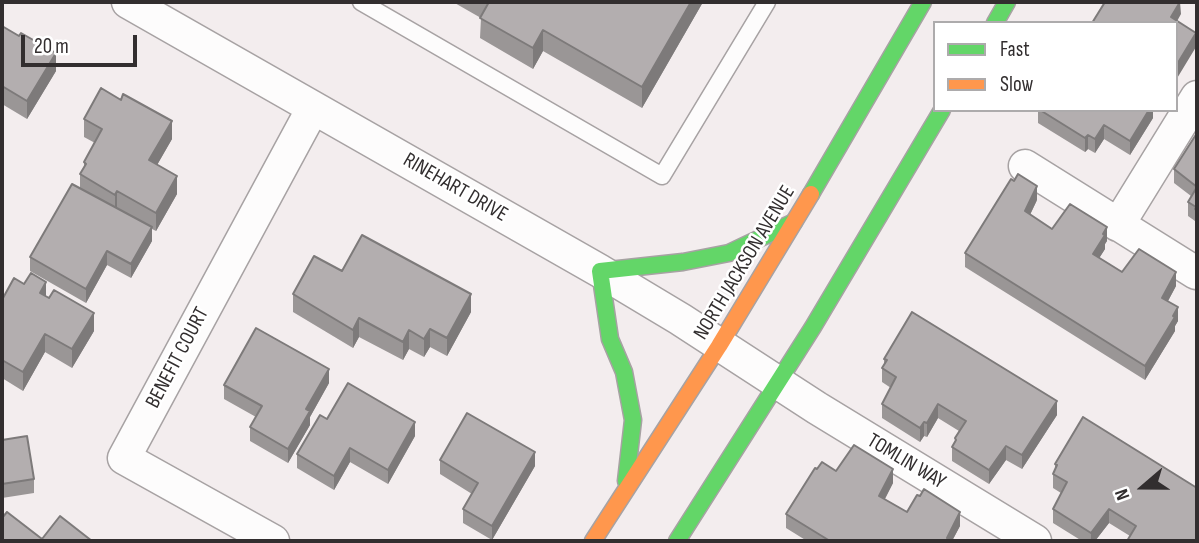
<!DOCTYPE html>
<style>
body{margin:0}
#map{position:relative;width:1199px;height:543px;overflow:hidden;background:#f3edee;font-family:"Sofia Sans Condensed",sans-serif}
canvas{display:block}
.frame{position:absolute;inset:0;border:4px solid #322e2f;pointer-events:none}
.legend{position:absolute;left:933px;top:21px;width:245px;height:91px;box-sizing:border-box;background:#fff;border:2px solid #adabac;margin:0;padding:9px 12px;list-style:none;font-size:21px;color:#322e2f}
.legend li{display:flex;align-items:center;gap:14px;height:35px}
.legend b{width:35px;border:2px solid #adabac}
.north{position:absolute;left:1108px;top:452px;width:70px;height:70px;-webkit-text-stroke:5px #fff;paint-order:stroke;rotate:250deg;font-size:19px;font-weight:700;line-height:28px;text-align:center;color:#322e2f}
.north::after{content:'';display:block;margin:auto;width:24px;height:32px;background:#322e2f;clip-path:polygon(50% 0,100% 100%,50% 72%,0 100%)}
.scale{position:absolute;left:21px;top:35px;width:116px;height:32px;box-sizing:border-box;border:4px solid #322e2f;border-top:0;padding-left:9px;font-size:21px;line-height:24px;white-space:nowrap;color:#322e2f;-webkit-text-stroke:5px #fff;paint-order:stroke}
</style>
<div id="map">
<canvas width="1199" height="543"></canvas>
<div class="frame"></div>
<ul class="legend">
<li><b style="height:9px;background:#63d668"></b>Fast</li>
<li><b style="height:9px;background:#ff974d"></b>Slow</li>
</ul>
<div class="north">N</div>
<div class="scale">20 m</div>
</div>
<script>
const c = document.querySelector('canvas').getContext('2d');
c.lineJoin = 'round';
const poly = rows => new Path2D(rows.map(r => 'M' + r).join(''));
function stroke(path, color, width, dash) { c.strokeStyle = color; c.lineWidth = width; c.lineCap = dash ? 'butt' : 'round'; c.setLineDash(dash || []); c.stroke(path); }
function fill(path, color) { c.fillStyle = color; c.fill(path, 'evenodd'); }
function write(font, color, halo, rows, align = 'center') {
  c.font = font + ' "Sofia Sans Condensed",sans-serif'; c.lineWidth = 5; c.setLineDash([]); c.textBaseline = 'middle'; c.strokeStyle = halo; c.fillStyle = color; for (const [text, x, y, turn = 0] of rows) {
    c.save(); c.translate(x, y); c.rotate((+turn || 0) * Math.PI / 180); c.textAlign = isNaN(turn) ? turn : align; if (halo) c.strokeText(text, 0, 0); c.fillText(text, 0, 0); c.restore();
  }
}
const lane = poly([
 [361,2,662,176,767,2]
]);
const street = poly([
 [128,2,600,271,680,319,817,408,1035,541],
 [1025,166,1196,273],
 [1118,225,1197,97],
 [273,541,124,458,313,108]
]);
const fast = poly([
 [995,23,1007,2],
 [811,194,923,2],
 [626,481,633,420,624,372,610,339,600,271,683,262,729,253,794,222],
 [677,541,813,327,942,110]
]);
const slow = poly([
 [593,541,719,346,811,194]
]);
stroke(lane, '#a7a2a3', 19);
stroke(street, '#a7a2a3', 35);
stroke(fast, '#a7a2a3', 19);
stroke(slow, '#a7a2a3', 19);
stroke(lane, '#fdfcfc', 16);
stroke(street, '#fdfcfc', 32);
stroke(fast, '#63d668', 16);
stroke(slow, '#ff974d', 16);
fill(poly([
 [453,2,703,2,642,108,543,51,533,69,480,38,481,18],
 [2,26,56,71,27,119,2,104],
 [1038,110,1153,110,1153,118,1130,155,1104,139,1095,153,1088,149,1085,152,1038,123],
 [84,119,172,139,157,165,177,194,156,231,152,229,152,241,131,278,107,265,86,303,30,271,30,257,80,189,80,174,84,168,84,162,95,143,84,137],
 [1197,133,1197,225,1195,223,1195,221,1188,216,1188,202,1191,196,1174,183,1174,169],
 [1037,200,1030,215,1052,229,1107,241,1105,244,1105,249,1099,258,1122,272,1176,286,1168,301,1178,321,1175,326,1175,331,1145,380,965,267,965,253],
 [342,271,471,312,447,356,430,347,424,357,409,349,403,360,359,337,353,348,293,312,293,294],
 [46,296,94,331,72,368,45,352,23,391,2,378,2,297],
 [884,359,1057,415,1022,469,1006,460,989,484,952,461,952,447,955,443,955,438,959,431,938,418,927,437,924,436,920,442,882,418,882,404,891,388,882,382,882,368,884,365],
 [329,383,310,417,310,425,288,463,250,441,250,427,256,417,224,399,224,385],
 [327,419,415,436,388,484,350,462,334,490,297,468,297,454],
 [2,440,34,479,34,493,2,498],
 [440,460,535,466,492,540,463,523,463,509,472,494,440,474],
 [1055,464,1197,488,1130,536,1109,523,1095,541,1082,541,1053,523,1053,509,1061,493,1053,488,1053,474,1055,470],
 [817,469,836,471,893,483,885,499,907,512,960,526,952,541,807,541,786,528,786,514]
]), '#9a9696');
fill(poly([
 [691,2,703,2,642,108,642,87],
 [1180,2,1181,14,1176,23,1171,17],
 [543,30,543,51,533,69,533,48],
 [1196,33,1196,47,1176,80,1176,66],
 [56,53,56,71,27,119,27,101],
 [1149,110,1153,110,1153,118,1130,155,1130,141],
 [172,121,172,139,149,179,149,160],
 [1104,125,1104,139,1095,153,1095,139],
 [1088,135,1088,149,1085,152,1085,138],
 [177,176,177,194,156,231,156,213],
 [1037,186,1037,200,1025,225,1025,211],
 [117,191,117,209,115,213,115,195],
 [152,227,152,241,131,278,131,264],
 [1107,227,1107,241,1105,244,1105,249,1093,268,1093,254,1103,234],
 [107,251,107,265,86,303,86,289],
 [1176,272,1176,286,1162,312,1162,298],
 [46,282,46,300,40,293],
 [471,294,471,312,447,356,447,338],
 [1178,307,1178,321,1175,326,1175,331,1145,380,1145,366],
 [94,313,94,331,72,368,72,349],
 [359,318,359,337,353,348,353,330],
 [430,329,430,347,424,357,424,339],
 [409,330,409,349,403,360,403,342],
 [45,334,45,352,23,391,23,372],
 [329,369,329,383,310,417,310,425,288,463,288,449,306,409],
 [1057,401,1057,415,1022,469,1022,455],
 [938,404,938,418,927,437,927,423],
 [415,422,415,436,388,484,388,470],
 [924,422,924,436,920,442,920,428],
 [1006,446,1006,460,989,484,989,470],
 [350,448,350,462,334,490,334,476],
 [535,452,535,466,492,540,492,526],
 [893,469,893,483,879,510,879,496],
 [1109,509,1109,523,1095,541,1091,541,1091,533],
 [960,512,960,526,952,541,947,538]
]), '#7d7a7a');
const building = poly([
 [489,2,691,2,642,87,543,30,533,48,480,18,489,2],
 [1105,2,1180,2,1171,17,1196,33,1176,66,1176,23,1092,23,1105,2],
 [2,26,19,36,21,33,56,53,27,101,2,86,2,26],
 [101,88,121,100,123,94,172,121,149,160,177,176,156,213,117,191,115,195,80,174,86,164,84,162,102,129,84,119,101,88],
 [1040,110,1149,110,1130,141,1104,125,1095,139,1088,135,1085,138,1040,110],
 [1197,133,1197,187,1174,169,1197,133],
 [1018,174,1037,186,1025,211,1052,229,1070,204,1107,227,1103,234,1105,235,1093,254,1122,272,1139,249,1176,272,1162,298,1178,307,1173,316,1175,317,1145,366,965,253,1011,179,1014,181,1018,174],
 [72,184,152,227,131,264,107,251,86,289,30,257,72,184],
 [1197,187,1197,211,1195,209,1196,207,1188,202,1197,187],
 [362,235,471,294,447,338,430,329,424,339,409,330,403,342,359,318,353,330,293,294,314,256,342,271,362,235],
 [31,273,46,282,40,293,49,298,54,290,94,313,72,349,45,334,23,372,2,360,2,297,3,298,14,278,24,284,31,273],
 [912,312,1057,401,1022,455,1006,446,989,470,952,447,956,440,955,438,966,421,938,404,927,423,924,422,920,428,882,404,896,377,882,368,887,360,884,359,912,312],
 [256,328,329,369,306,409,310,411,288,449,250,427,262,406,224,385,256,328],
 [348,383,415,422,388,470,350,448,334,476,297,454,320,415,327,419,348,383],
 [467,413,535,452,492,526,463,509,478,483,440,460,467,413],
 [1083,417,1197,488,1197,541,1127,541,1136,526,1109,509,1091,533,1053,509,1067,482,1053,474,1057,465,1055,464,1083,417],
 [27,436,34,479,2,484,2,440,27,436],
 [854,445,893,469,879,496,907,512,917,495,920,496,924,489,960,512,947,538,953,541,830,541,786,514,815,468,817,469,822,462,836,471,854,445],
 [7,512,42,539,60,516,92,541,2,541,2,518,7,512]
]);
fill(building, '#b3aeaf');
stroke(building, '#7d7a7a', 2);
write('21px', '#322e2f', '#fff', [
 ["RINEHART DRIVE",455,188,30],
 ["NORTH JACKSON AVENUE",745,263,-59],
 ["BENEFIT COURT",178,358,-62],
 ["TOMLIN WAY",906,462,31]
]);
</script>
